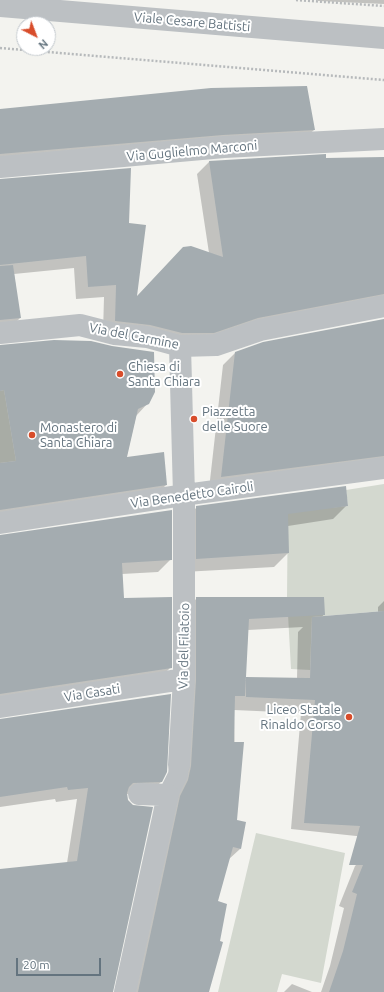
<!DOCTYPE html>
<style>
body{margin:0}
#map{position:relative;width:384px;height:992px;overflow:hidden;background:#f3f3ef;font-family:Ubuntu,sans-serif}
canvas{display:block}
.north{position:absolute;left:16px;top:16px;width:40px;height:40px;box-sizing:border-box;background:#fff;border:1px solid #c1c7cc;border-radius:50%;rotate:138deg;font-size:11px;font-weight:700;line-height:16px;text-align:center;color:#64747f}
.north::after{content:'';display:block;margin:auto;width:14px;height:18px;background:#d84d2b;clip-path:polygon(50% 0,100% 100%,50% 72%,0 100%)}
.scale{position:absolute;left:16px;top:958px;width:85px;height:18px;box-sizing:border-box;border:2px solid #64747f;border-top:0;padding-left:5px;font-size:12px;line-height:14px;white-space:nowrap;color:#64747f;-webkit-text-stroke:3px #fff;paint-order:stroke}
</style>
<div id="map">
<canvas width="384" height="992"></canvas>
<div class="north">N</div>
<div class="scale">20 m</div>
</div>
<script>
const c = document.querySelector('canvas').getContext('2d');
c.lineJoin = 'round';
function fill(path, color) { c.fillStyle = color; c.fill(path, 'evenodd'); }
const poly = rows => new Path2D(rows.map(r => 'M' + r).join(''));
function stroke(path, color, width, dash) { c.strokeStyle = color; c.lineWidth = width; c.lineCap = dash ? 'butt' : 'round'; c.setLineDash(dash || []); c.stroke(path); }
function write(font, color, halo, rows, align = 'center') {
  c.font = font + ' Ubuntu,sans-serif'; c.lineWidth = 4; c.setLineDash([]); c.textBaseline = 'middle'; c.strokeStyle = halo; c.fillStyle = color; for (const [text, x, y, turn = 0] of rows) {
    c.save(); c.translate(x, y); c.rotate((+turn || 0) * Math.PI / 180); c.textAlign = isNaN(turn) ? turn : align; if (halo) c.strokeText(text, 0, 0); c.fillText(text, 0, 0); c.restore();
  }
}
fill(poly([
 [4,390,16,461,0,463,0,391],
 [384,484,384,611,312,617,310,670,291,669,287,597,288,494,326,492,328,508,348,506,346,490],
 [256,833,345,853,321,983,282,974,277,992,218,992]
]), '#d3d8cf');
fill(poly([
 [318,0,384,0,384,4,318,1],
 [0,110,314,130,301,142,0,165],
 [384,158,384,315,201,344,103,333,104,297,76,299,74,268,14,274,20,318,8,330,0,331,0,180,128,224,136,298,209,253,197,174,209,162],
 [384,320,384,469,209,489,223,365,235,353],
 [0,346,148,403,136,416,126,459,166,485,154,497,0,520],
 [347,505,333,519,288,526,288,553,274,567,183,572,183,521,197,507],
 [0,536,170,560,158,572,122,574,123,599,170,668,158,680,0,704],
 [197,598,324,614,322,617,378,612,378,607,384,601,384,839,291,829,301,713,234,710,236,821,240,849,228,860,217,902,199,992,129,992,168,809,185,610],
 [303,627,298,632,297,679,247,678,245,680,248,630],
 [0,720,161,782,148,794,126,794,112,992,0,992,0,870,67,863,77,799,56,802,55,799,0,807],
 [369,852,384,855,384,992,321,992,330,966,344,908,339,906,355,866],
 [292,984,312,992,284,992]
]), '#0003');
fill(poly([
 [307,86,315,130,223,135,0,154,0,109,211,88],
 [326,154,326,158,384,157,384,294,258,318,214,333,182,333,150,325,115,321,116,285,88,287,86,256,0,265,0,179,131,168,129,223,146,225,137,296,183,247,191,246,223,257,209,161],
 [13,265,21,318,0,320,0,266],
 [384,319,384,456,221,477,235,352,263,342],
 [54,340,91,341,112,346,154,352,155,392,149,404,138,409,127,457,164,452,167,485,0,510,0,463,16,461,4,390,0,391,0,345],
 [346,486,348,506,288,514,289,553,196,559,196,506],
 [172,510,172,560,122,563,124,598,172,597,172,668,0,694,0,535],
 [196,597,324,597,325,615,249,619,245,696,235,696,234,742,244,742,237,820,246,822,241,849,233,847,218,901,227,904,220,941,223,942,209,992,138,992,180,796,188,780,191,766,196,680],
 [384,611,384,992,329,992,343,951,357,894,352,892,363,865,349,865,360,826,304,823,315,700,246,697,246,677,310,678,312,617],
 [171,694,167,772,162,782,133,783,129,787,127,793,128,800,133,805,153,807,113,992,0,992,0,869,77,861,88,788,68,790,67,787,0,797,0,719]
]), '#a4acb0');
stroke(poly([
 [296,0,384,6],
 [0,48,384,80]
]), '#b6b9bb', 2.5, [2, 2]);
stroke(poly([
 [168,795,178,775,179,765]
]), '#bcc0c3', 20);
stroke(poly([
 [0,167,224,147,384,139],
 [0,333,80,325,115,334,147,337,180,346,216,345,260,330,384,306],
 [0,523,184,495,384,468],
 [0,707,184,679],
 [179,765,184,679,184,495,180,346],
 [125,992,168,795,139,794]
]), '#bcc0c3', 22);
stroke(poly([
 [0,6,384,38]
]), '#bcc0c3', 22);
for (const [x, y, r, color] of [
 [120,374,4,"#d84d2b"],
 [194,419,4,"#d84d2b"],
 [32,435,4,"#d84d2b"],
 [349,717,4,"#d84d2b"]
]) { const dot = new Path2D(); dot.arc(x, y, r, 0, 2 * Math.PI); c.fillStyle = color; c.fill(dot); stroke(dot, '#fff', 1.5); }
write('13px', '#64747f', '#fff', [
 ["Viale Cesare Battisti",192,22,5],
 ["Via Guglielmo Marconi",192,151,-5],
 ["Via del Carmine",134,336,11],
 ["Via Benedetto Cairoli",192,495,-8],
 ["Via del Filatoio",184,646,-89],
 ["Via Casati",92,693,-9]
]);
write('13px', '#64747f', '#fff', [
 ["Chiesa di",128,367],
 ["Santa Chiara",128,382],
 ["Piazzetta",202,412],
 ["delle Suore",202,427],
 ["Monastero di",40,428],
 ["Santa Chiara",40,443],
 ["Liceo Statale",341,710,"right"],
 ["Rinaldo Corso",341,725,"right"]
], 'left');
</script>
